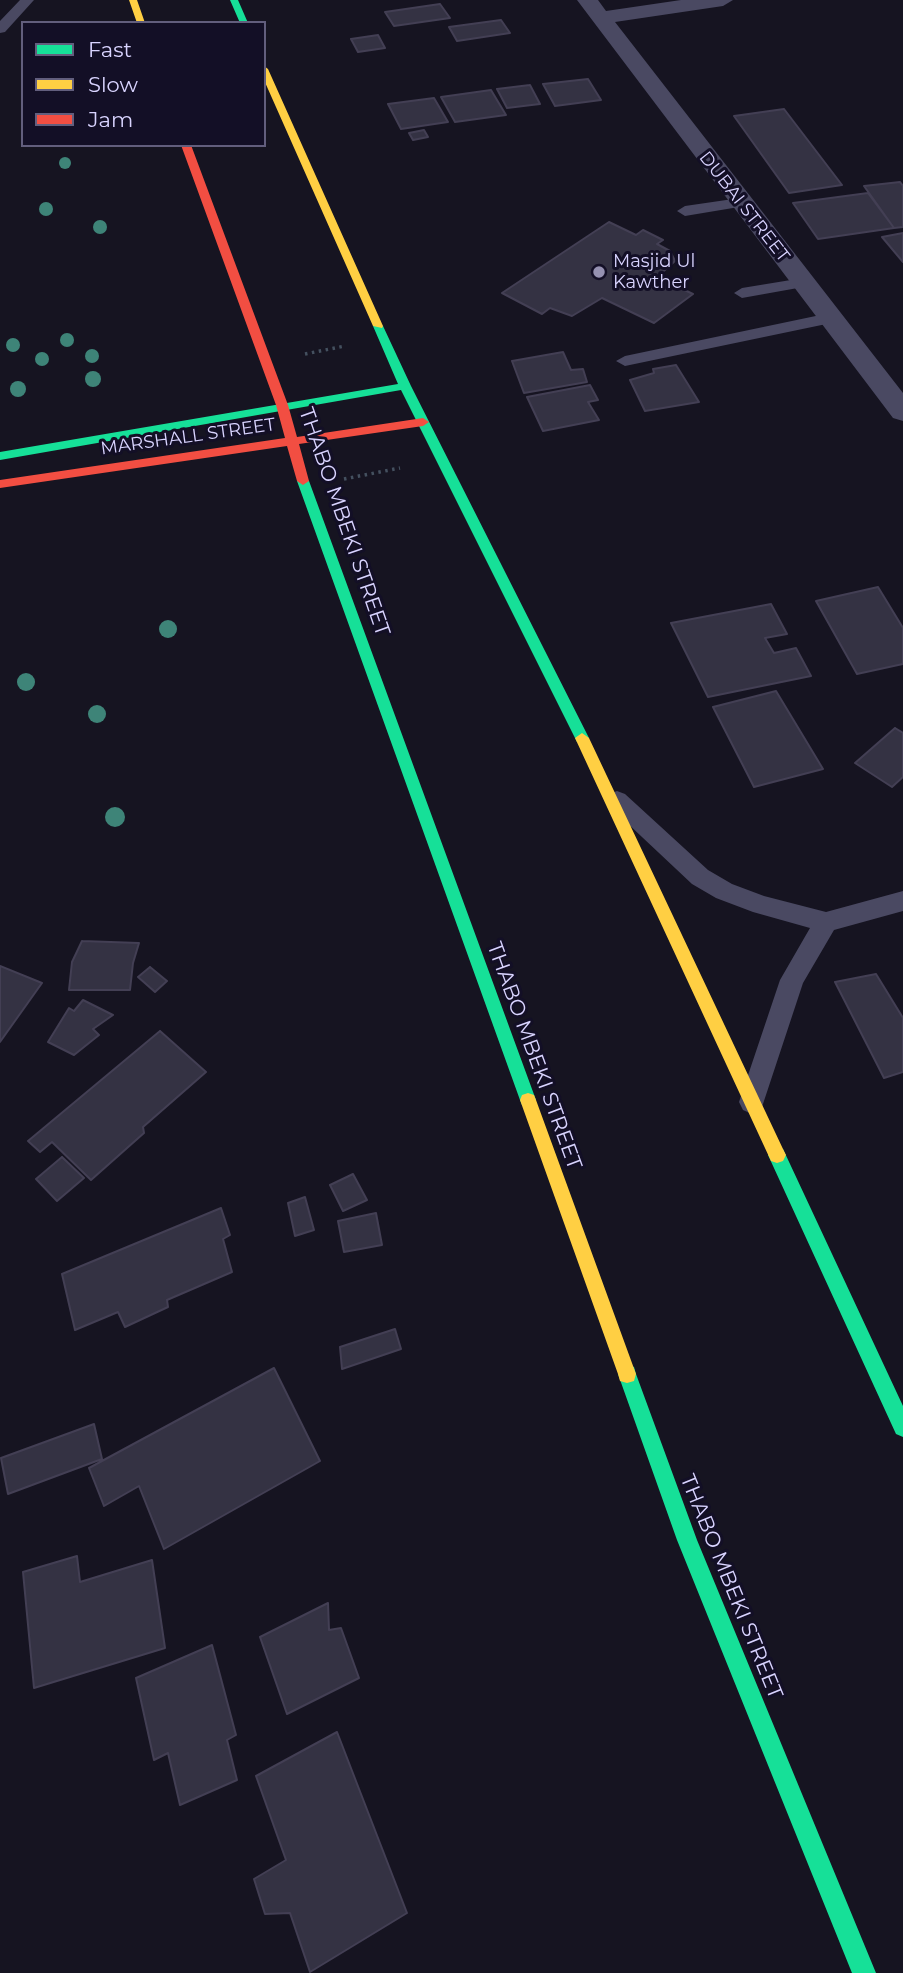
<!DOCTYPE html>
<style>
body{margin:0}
#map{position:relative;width:903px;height:1973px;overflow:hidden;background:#161421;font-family:Montserrat,sans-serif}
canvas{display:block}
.legend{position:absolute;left:21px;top:21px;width:245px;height:126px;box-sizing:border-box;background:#130f26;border:2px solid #625e7d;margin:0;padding:9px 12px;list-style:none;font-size:21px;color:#d9d4ff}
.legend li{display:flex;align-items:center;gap:14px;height:35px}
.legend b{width:35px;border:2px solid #625e7d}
</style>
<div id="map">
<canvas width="903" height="1973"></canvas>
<ul class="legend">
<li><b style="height:9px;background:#16e098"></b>Fast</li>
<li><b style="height:9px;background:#ffcf43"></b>Slow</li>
<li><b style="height:9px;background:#f24e42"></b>Jam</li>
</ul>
</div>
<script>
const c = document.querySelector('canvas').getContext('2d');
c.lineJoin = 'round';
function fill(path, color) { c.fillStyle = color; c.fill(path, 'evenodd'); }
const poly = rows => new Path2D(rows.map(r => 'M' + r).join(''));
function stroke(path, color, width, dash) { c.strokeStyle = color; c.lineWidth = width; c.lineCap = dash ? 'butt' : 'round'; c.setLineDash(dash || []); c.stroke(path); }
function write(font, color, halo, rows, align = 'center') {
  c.font = font + ' Montserrat,sans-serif'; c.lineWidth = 6; c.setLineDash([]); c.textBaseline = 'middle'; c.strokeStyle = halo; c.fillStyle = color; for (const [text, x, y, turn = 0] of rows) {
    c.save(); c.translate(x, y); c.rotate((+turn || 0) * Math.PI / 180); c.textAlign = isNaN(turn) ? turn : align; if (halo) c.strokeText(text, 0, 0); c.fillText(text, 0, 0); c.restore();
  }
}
const building = poly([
 [440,4,450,18,394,26,385,12,440,4],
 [501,20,510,33,457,41,449,27,501,20],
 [378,35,385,48,358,52,351,39,378,35],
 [588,79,601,100,555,106,543,84,588,79],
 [530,85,540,104,507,108,497,89,530,85],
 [491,90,506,115,455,122,441,97,491,90],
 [434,98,448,122,401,129,388,104,434,98],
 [784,109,842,185,789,193,734,116,784,109],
 [424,130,428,137,413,140,409,133,424,130],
 [900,182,903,186,903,227,894,228,864,186,900,182],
 [868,193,894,228,818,239,793,203,868,193],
 [609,222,636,235,643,230,663,240,657,244,670,251,675,261,657,277,693,294,654,323,602,298,572,316,550,308,542,314,502,293,609,222],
 [903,233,903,262,882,237,903,233],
 [563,352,571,370,583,369,587,382,524,393,512,361,563,352],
 [676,365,699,402,645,411,630,380,654,373,653,369,676,365],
 [590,385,598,400,588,402,599,420,543,431,527,397,590,385],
 [878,587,903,628,903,664,857,674,816,601,878,587],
 [771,604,787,634,765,638,774,653,796,648,811,676,708,697,671,623,771,604],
 [776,691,823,769,754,787,713,707,776,691],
 [895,728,903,733,903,777,892,787,855,763,895,728],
 [82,941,139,943,133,963,130,990,69,990,72,962,82,941],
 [0,966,42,983,0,1042,0,966],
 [150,967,167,981,155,992,138,977,150,967],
 [876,974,903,1018,903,1072,884,1078,835,982,876,974],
 [83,1000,113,1015,93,1029,99,1035,74,1055,48,1042,69,1008,74,1011,83,1000],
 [160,1031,206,1072,143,1127,144,1133,91,1180,52,1142,40,1152,28,1141,160,1031],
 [62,1157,84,1178,57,1201,36,1179,62,1157],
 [353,1174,367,1200,343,1211,330,1185,353,1174],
 [305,1197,314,1230,295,1236,288,1203,305,1197],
 [221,1208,230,1235,223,1239,232,1272,167,1300,168,1307,125,1327,118,1312,75,1330,62,1274,221,1208],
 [376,1213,382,1245,344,1252,338,1221,376,1213],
 [395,1329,401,1349,342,1369,340,1347,395,1329],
 [274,1368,320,1461,164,1549,139,1486,104,1506,89,1468,274,1368],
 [94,1424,102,1459,8,1494,1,1458,94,1424],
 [77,1556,80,1582,152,1560,165,1648,34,1688,23,1572,77,1556],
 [328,1603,329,1630,341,1628,359,1678,287,1714,260,1637,328,1603],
 [212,1645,236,1735,227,1740,237,1780,180,1805,168,1753,154,1760,136,1678,212,1645],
 [337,1732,407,1913,310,1972,290,1913,265,1914,254,1879,286,1860,256,1776,337,1732]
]);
fill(building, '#343243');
stroke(building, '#433f54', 2);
stroke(poly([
 [305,354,345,346],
 [344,479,400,468]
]), '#44505f', 3.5, [2.5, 4.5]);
fill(poly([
 [20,0,34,0,5,32,0,33,0,21,20,0],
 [740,198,748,203,745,206,685,216,677,211,685,206,740,198],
 [803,278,811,283,809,286,742,298,734,293,742,288,803,278],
 [830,313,838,318,836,322,625,366,616,361,625,356,830,313],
 [617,791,625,794,708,870,732,884,764,896,826,912,903,891,903,911,834,930,803,983,761,1110,752,1114,743,1110,739,1102,780,980,810,928,753,912,716,898,692,884,609,806,606,800,609,794,617,791]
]), '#4a4962');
fill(poly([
 [577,0,598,0,606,11,681,0,733,0,723,6,615,22,903,393,903,421,893,418,577,0]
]), '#4a4962');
fill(poly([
 [230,0,238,0,248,23,240,23,230,0],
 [378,323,383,326,411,386,589,738,587,742,577,742,401,390,0,460,0,452,398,384,373,326,378,323],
 [303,477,309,481,536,1100,534,1105,528,1107,522,1105,520,1100,297,481,303,477],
 [777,1147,783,1149,903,1406,903,1437,896,1434,768,1155,771,1149,777,1147],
 [627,1365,634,1367,636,1374,697,1540,876,1973,852,1973,677,1540,618,1374,620,1367,627,1365]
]), '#16e098');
fill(poly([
 [129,0,137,0,145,23,137,23,129,0],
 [264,66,268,69,383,326,382,328,373,326,264,80,264,66],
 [582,733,589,738,783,1149,786,1155,783,1161,777,1163,771,1161,575,738,582,733],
 [528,1093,534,1095,536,1100,636,1374,634,1381,627,1383,620,1381,618,1374,520,1100,522,1095,528,1093]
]), '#ffcf43');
fill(poly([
 [181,145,191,145,288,405,297,437,423,418,429,422,423,426,299,444,309,481,303,485,297,481,287,446,0,488,0,480,285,438,276,405,181,145]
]), '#f24e42');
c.fillStyle = '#3e8478';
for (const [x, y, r] of [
 [65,163,6],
 [46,209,7],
 [100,227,7],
 [67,340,7],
 [13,345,7],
 [92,356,7],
 [42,359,7],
 [93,379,8],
 [18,389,8],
 [168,629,9],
 [26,682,9],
 [97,714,9],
 [115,817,10]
]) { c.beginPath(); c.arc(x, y, r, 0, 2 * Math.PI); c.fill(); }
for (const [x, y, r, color] of [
 [599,272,7,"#9591b1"]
]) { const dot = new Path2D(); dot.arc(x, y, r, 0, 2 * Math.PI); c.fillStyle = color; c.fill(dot); stroke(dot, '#130f26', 2.5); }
write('18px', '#d9d4ff', '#130f26', [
 ["DUBAI STREET",744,207,52],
 ["MARSHALL STREET",188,437,-8]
]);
write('18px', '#d9d4ff', '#130f26', [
 ["Masjid Ul",613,262],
 ["Kawther",613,283]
], 'left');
write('21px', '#d9d4ff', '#130f26', [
 ["THABO MBEKI STREET",344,522,71],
 ["THABO MBEKI STREET",534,1056,70],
 ["THABO MBEKI STREET",731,1587,68]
]);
</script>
